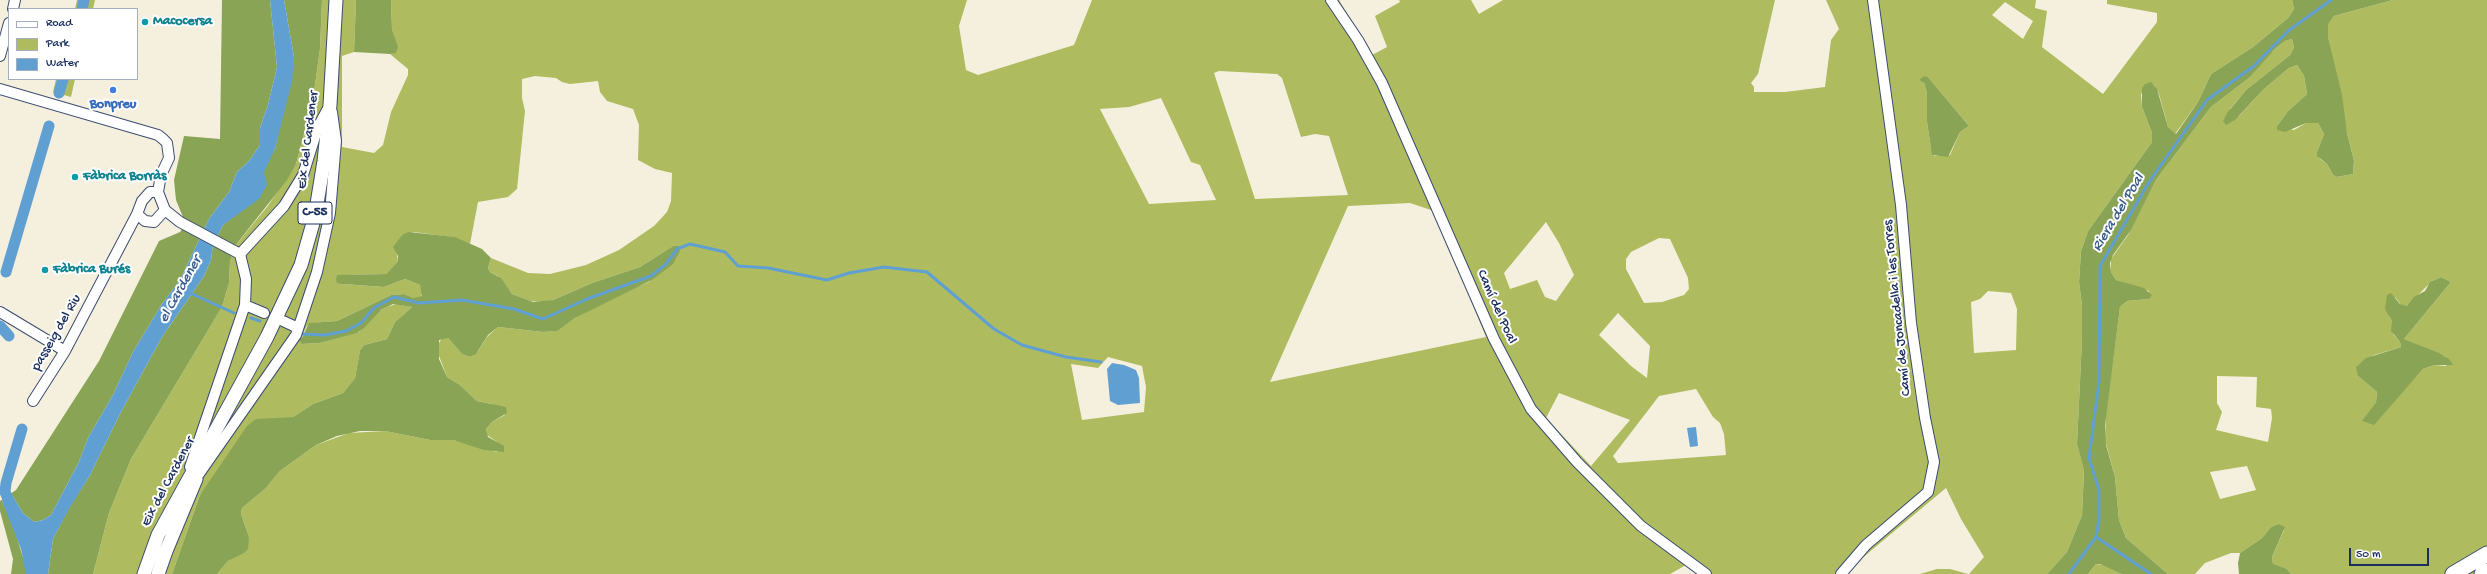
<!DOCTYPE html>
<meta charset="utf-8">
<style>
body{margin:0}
#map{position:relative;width:2487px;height:574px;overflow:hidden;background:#f5f0de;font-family:"Gochi Hand",sans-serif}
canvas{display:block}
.legend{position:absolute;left:8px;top:8px;width:130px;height:72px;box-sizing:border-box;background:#fff;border:1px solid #a4acbf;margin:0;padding:5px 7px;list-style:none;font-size:12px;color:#1b2f5e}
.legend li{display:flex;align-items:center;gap:8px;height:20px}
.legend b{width:20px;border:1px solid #a4acbf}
.scale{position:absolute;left:2349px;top:548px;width:80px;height:18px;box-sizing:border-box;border:2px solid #1b2f5e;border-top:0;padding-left:5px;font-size:12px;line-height:14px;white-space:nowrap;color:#1b2f5e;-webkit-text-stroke:3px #fff;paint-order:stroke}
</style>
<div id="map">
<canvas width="2487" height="574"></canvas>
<ul class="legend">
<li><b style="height:5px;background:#fff"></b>Road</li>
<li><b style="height:11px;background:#aebc5f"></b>Park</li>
<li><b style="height:11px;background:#609fd2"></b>Water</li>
</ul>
<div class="scale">50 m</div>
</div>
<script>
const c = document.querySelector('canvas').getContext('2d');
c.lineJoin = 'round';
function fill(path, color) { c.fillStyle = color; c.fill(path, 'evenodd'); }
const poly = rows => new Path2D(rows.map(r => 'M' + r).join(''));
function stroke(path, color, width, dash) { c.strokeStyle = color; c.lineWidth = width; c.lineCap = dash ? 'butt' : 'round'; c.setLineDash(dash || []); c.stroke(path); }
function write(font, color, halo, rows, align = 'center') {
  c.font = font + ' "Gochi Hand",sans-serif'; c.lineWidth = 4; c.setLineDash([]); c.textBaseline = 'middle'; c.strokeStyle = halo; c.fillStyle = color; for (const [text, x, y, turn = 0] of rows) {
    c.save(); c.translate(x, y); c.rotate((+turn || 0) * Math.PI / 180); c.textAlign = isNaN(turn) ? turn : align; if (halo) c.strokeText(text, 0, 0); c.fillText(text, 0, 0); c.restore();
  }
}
fill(poly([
 [77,0,95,0,93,9,75,9],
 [322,0,356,0,354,52,342,56,342,147,374,153,383,145,391,112,408,75,408,69,390,54,396,52,397,47,392,29,391,0,967,0,959,26,966,70,978,75,1074,45,1092,0,1339,0,1372,55,1387,47,1375,16,1400,2,1399,0,1471,0,1479,14,1503,0,1775,0,1758,74,1751,83,1754,87,1754,92,1785,92,1825,87,1831,40,1839,29,1826,0,2036,0,2035,8,2047,11,2042,47,2103,94,2157,22,2157,13,2107,4,2107,0,2292,0,2294,9,2288,18,2253,47,2211,74,2198,102,2175,134,2168,127,2159,94,2154,85,2141,94,2142,107,2152,133,2152,142,2088,231,2081,251,2079,282,2082,305,2082,339,2077,444,2084,469,2082,515,2067,552,2047,574,1969,574,1984,557,1961,519,1946,488,1855,564,1847,574,1699,574,1686,565,1670,574,217,574,228,561,238,555,249,537,241,514,242,508,265,489,280,471,316,445,349,433,385,431,430,440,453,440,497,452,497,442,487,435,486,429,492,422,505,415,492,404,477,401,460,385,447,377,439,356,439,343,442,338,448,338,462,354,470,357,478,351,487,337,498,327,543,332,555,331,575,318,618,295,649,282,676,259,680,252,673,246,640,267,592,283,553,300,543,302,530,301,512,294,498,276,490,272,488,268,491,258,528,273,550,274,586,265,619,250,654,226,667,212,671,201,672,173,655,169,638,160,639,125,633,109,607,101,600,92,598,81,570,84,562,82,556,78,535,76,522,79,522,98,525,111,517,189,508,197,478,202,470,244,452,237,414,232,403,234,396,249,398,261,386,274,345,275,343,284,384,287,405,279,420,285,423,293,420,298,414,298,404,294,391,295,337,321,312,323,307,326,301,338,302,344,320,343,359,332,378,312,387,307,396,304,412,307,395,322,387,339,364,345,360,350,355,378,343,393,313,404,293,417,280,419,262,419,200,495,172,574,93,574,109,513,131,459,222,307,229,283,230,262,235,246,267,207,296,164,313,99,320,49],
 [2005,2,2033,21,2023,39,1992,15],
 [1219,71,1277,74,1282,78,1301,137,1315,134,1329,136,1348,195,1255,199,1214,73],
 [1928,77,1969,126,1960,132,1950,155,1934,156,1931,148,1927,122,1927,93,1924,83,1920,80],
 [1161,98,1191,162,1200,165,1216,200,1149,204,1100,109,1129,107],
 [1410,203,1434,211,1486,337,1270,382,1348,206],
 [1546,222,1559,243,1574,275,1556,301,1545,297,1537,280,1510,289,1504,273],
 [1659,238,1670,239,1688,278,1689,289,1684,295,1662,302,1644,303,1626,269,1626,259,1631,252],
 [1988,291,2011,293,2017,309,2016,350,1974,353,1971,302,1980,299],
 [1618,313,1650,346,1647,378,1631,366,1599,335],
 [1108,357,1142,366,1146,387,1144,412,1082,420,1071,364,1098,368],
 [1696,389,1713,417,1720,423,1724,434,1726,455,1618,463,1613,456,1659,396],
 [1559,393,1630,420,1591,466,1546,418],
 [2393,0,2487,0,2487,574,2291,574,2287,569,2273,565,2272,557,2284,530,2278,524,2271,527,2262,538,2240,553,2231,553,2205,563,2195,574,2168,574,2126,538,2119,520,2115,477,2105,440,2106,413,2120,307,2127,301,2149,299,2149,291,2116,280,2111,272,2111,259,2128,235,2156,180,2211,107,2249,78,2267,56,2285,41,2292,39,2294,47,2290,55,2246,90,2230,109,2239,116,2264,89,2289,68,2297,65,2304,76,2307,94,2288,111,2277,126,2294,130,2306,123,2318,123,2324,134,2317,152,2320,159,2327,164,2333,175,2337,177,2353,174,2354,161,2347,133,2328,37,2328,23,2334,16],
 [2441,277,2451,282,2404,339,2446,357,2446,366,2434,365,2423,369,2373,424,2363,421,2376,402,2377,392,2358,376,2358,365,2374,355,2401,347,2400,342,2393,334,2392,321,2389,316,2395,297,2402,306,2407,306,2432,281],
 [2217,376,2257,377,2256,407,2271,409,2272,418,2268,442,2216,430,2222,412,2217,403],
 [2247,466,2256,490,2220,499,2210,472],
 [56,79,75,79,71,97,53,92],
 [2096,564,2105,565,2122,574,2088,574],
 [1937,569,1950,569,1968,574,1920,574]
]), '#aebc5f');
fill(poly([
 [222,0,270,0,277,67,268,105,260,128,260,145,249,161,237,172,229,192,209,219,180,280,162,304,133,352,113,395,88,438,79,462,51,515,43,520,34,522,23,513,12,495,2,501,13,524,26,568,26,574,11,574,13,559,0,511,0,501,16,490,99,361,159,241,180,232,182,229,185,222,176,200,174,180,184,136,220,139],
 [284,0,322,0,320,49,313,99,296,164,287,180,235,246,230,262,229,283,222,307,131,459,109,513,93,574,48,574,53,539,70,506,89,477,122,410,162,337,204,276,211,260,213,245,223,225,239,211,275,149,294,57],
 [356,0,391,0,392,29,398,47,396,53,390,54,354,52],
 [2292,0,2393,0,2334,16,2328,24,2328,37,2342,95,2347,133,2354,161,2353,174,2337,177,2333,175,2327,164,2317,156,2317,152,2324,134,2318,123,2306,123,2285,132,2277,130,2277,126,2288,111,2307,94,2304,76,2297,65,2289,68,2264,89,2235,120,2226,125,2223,121,2227,113,2246,90,2290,55,2294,47,2292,39,2285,41,2274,50,2249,78,2211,107,2156,180,2131,230,2113,255,2110,263,2111,272,2116,280,2144,288,2152,295,2149,299,2127,301,2120,307,2105,426,2106,445,2115,477,2119,520,2126,538,2168,574,2122,574,2100,564,2096,564,2088,574,2047,574,2067,552,2082,515,2084,470,2077,444,2082,339,2082,305,2079,282,2081,251,2088,231,2152,142,2152,133,2142,107,2142,88,2145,84,2151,82,2157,89,2168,127,2176,134,2198,102,2211,74,2253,47,2288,18,2294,9],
 [1924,76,1928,77,1969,126,1960,132,1948,157,1932,155,1927,122,1927,93,1924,83,1919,80],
 [409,232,455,237,482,249,491,258,488,268,490,272,501,278,512,294,533,302,553,300,592,283,640,267,673,246,679,246,680,252,673,264,652,280,575,318,557,331,543,332,498,327,488,335,476,354,470,357,462,354,448,338,439,340,439,359,447,377,460,385,477,401,506,407,507,413,492,422,486,429,488,437,504,446,504,452,484,450,453,440,430,440,385,431,360,431,337,436,316,445,280,471,265,489,242,508,241,514,249,537,248,549,244,553,228,561,217,574,172,574,200,495,247,426,256,419,293,417,313,404,343,393,355,378,360,350,364,345,387,339,395,322,412,307,393,304,381,310,364,328,357,333,320,343,302,344,299,340,303,336,309,323,337,321,391,295,404,294,414,298,422,296,420,285,405,279,384,287,343,284,337,283,336,280,337,275,386,274,398,261,398,256,393,247,403,234],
 [2441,277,2451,282,2404,339,2439,353,2449,359,2453,365,2434,365,2423,369,2374,425,2362,421,2376,402,2377,392,2358,376,2356,367,2366,358,2401,347,2400,342,2391,331,2392,321,2385,309,2387,295,2391,293,2400,304,2407,306,2414,297,2425,291,2430,282],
 [2278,524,2285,527,2272,557,2273,564,2287,569,2291,574,2239,574,2238,563,2240,553,2262,538,2271,527]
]), '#8aa456');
fill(poly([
 [270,0,284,0,294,57,292,81,275,149,264,172,267,185,259,199,223,225,213,245,211,260,204,276,162,337,122,410,89,477,70,507,53,539,48,574,26,574,21,549,2,501,12,495,23,513,34,522,43,520,51,515,79,462,88,438,113,395,133,352,162,304,180,280,209,219,229,192,237,172,249,161,260,145,260,128,268,105,277,67],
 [1112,363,1124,365,1136,370,1139,378,1140,403,1118,405,1110,401,1107,369],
 [1696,427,1698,446,1690,447,1687,428]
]), '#609fd2');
stroke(poly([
 [188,292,234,313],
 [251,318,260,321],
 [302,334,325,335,346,331,361,323,374,308,394,297,419,303,462,300,514,309,543,319,587,299,651,276,666,264,677,249,690,244,725,252,738,266,768,268,827,280,849,273,884,267,927,272,994,329,1022,345,1066,357,1101,362],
 [2096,537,2151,574],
 [2069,574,2096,537,2099,520,2099,490,2089,458,2099,382,2100,266,2149,182,2207,100,2254,66,2288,31,2331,0]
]), '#609fd2', 3);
stroke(poly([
 [82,9,84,0],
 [59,93,63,79],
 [6,272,49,126],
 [0,326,9,336],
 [13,511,5,492,6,483,22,429]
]), '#609fd2', 11);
const minor = poly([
 [1331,0,1358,40,1382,83,1494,339,1531,409,1577,462,1641,526,1706,574],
 [13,9,15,0],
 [0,56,9,23],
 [0,89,158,135,163,139,167,143,169,158,161,175,158,192,165,210,180,222,240,254,246,279,245,305,190,467],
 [137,214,145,221,154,222,165,210],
 [240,254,284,206,303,175,318,127,327,110],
 [245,305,264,313],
 [0,312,65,351],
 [283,321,298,328],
 [33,401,65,351,137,214,142,201,150,192,158,192],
 [199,474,296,335,317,272,330,213,336,141,332,112],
 [1841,574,1866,545,1928,492,1934,462,1925,418,1911,323,1901,205,1873,0]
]);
const major = poly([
 [144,574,158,535,267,337,301,265,315,216,324,161,330,105,336,0],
 [158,574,166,551,196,479]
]);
const highway = poly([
 [2453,574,2487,554],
 [2482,574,2487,571]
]);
stroke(minor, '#3c4c71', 12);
stroke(major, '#3c4c71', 15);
stroke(highway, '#3c4c71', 17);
stroke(minor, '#fff', 10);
stroke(major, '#fff', 13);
stroke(highway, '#fff', 15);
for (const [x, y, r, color] of [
 [145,22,4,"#0f9aa8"],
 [113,90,4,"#3f7fe0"],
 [75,177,4,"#0f9aa8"],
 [45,270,4,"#0f9aa8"]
]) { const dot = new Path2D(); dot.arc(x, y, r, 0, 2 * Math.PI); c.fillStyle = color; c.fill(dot); stroke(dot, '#fff', 1.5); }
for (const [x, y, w] of [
 [315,213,34]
]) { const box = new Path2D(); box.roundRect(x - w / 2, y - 11, w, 22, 3); c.fillStyle = '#fff'; c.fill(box); stroke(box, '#1b2f5e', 1); }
write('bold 13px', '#1b2f5e', null, [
 ["C-55",315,213]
]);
write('bold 14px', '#0d838f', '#fff', [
 ["Macocersa",153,22],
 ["Fàbrica Borràs",83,177],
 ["Fàbrica Burés",53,270]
], 'left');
write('bold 14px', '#366cbe', '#fff', [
 ["Bonpreu",113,105]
]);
write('14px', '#1b2f5e', '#fff', [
 ["Eix del Cardener",309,140,-83],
 ["Camí del Poal",1496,307,66],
 ["Camí de Joncadella i les Torres",1898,308,-96],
 ["passeig del Riu",57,333,-60],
 ["Eix del Cardener",169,482,-62]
]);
write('italic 15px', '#375c8c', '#fff', [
 ["Riera del Poal",2119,213,-59],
 ["el Cardener",181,290,-61]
]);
</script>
